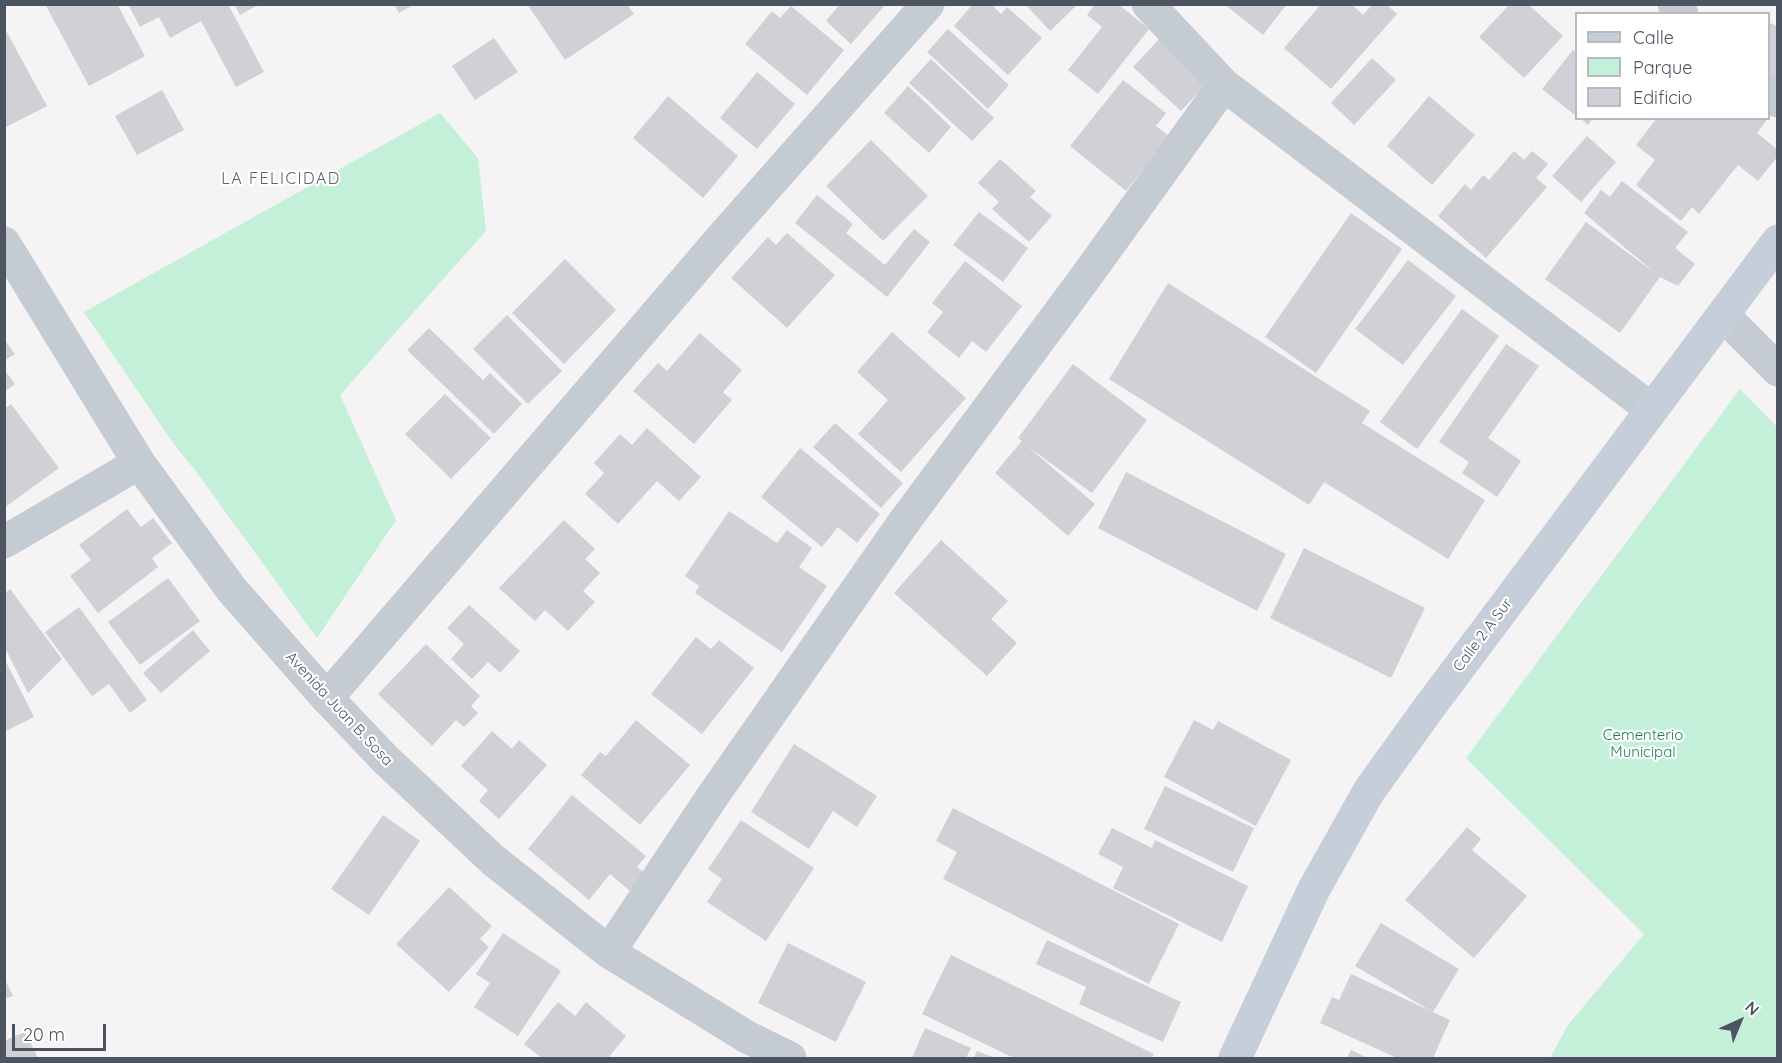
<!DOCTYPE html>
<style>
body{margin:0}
#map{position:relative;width:1782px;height:1063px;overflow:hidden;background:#f5f3f3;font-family:Quicksand,sans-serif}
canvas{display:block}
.frame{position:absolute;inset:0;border:6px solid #4b545f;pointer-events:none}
.legend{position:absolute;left:1575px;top:12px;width:195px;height:108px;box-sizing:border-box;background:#fff;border:2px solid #b7bbbf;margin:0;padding:8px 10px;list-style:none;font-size:18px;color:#4b545f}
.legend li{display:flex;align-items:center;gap:12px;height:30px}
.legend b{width:30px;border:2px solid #b7bbbf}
.north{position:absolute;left:1710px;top:991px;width:60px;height:60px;-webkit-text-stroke:4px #fff;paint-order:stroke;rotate:44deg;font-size:16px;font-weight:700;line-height:24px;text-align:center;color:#4b545f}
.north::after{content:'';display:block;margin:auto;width:21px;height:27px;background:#4b545f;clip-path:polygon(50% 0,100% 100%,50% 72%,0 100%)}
.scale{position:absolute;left:12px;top:1024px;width:94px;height:27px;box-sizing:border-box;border:3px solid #4b545f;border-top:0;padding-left:8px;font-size:18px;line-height:21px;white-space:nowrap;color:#4b545f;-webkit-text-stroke:4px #fff;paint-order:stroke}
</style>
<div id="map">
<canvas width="1782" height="1063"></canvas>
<div class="frame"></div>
<ul class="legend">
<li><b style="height:8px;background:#c6ceda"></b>Calle</li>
<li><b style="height:16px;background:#c4efd8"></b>Parque</li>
<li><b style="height:16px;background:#d0d1d6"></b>Edificio</li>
</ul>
<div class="north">N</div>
<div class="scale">20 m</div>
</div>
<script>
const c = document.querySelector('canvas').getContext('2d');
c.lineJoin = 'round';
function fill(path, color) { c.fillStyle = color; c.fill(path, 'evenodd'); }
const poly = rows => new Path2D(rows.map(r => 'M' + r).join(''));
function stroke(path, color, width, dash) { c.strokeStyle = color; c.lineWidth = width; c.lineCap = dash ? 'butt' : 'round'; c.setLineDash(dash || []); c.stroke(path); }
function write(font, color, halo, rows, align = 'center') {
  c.font = font + ' Quicksand,sans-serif'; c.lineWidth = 4.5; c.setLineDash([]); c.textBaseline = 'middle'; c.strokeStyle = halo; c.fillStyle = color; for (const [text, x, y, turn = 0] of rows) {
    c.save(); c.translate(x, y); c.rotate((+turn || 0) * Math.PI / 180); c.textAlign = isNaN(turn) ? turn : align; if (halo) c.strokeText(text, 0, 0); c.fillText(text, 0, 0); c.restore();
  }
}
fill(poly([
 [440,113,478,158,486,231,340,395,396,520,317,638,195,470,173,443,84,312],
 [1740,389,1777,427,1777,1058,1550,1058,1568,1025,1644,934,1466,758]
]), '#c4efd8');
fill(poly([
 [45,4,117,4,145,56,89,86],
 [128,4,228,4,264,72,236,87,201,21,170,38,159,17,140,27],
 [234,4,260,4,240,15],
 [394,4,415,4,399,13],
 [527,4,627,4,634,14,565,60],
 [840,4,886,4,851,44,826,21],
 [973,4,991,4,1001,14,1007,7,1042,38,1008,75,954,26],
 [1025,4,1078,4,1050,31],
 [1095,4,1118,4,1149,29,1098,94,1068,70,1102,27,1087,15],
 [1224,4,1287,4,1263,35],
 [1321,4,1351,4,1363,15,1373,4,1386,4,1397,14,1331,89,1284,48],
 [1509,5,1529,5,1563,36,1524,78,1479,37],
 [791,6,844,50,807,95,745,44,772,11,780,18],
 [1771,23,1778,27,1778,89,1768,82,1768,26],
 [4,27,47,106,4,128],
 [948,29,1009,85,988,109,927,52],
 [1163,35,1211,79,1181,111,1133,67],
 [494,38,518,72,475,100,452,66],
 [1573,50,1576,53,1576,116,1542,89],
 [1372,58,1396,80,1354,125,1331,103],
 [931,59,994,118,972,141,909,83],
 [757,72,795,104,757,149,720,118],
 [1123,80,1166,113,1156,126,1169,136,1126,191,1070,146],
 [908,86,951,127,929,153,884,113],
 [162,90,184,130,137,155,115,116],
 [668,96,738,156,703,198,633,138],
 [1429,96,1475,135,1432,185,1387,146],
 [1580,118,1593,118,1588,125],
 [1657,118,1768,118,1757,133,1778,150,1778,156,1758,181,1738,165,1699,214,1692,207,1681,221,1636,185,1655,160,1636,145],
 [1587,136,1616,162,1581,202,1552,176],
 [871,140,928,196,883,241,826,186],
 [1514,151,1524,160,1532,151,1548,164,1536,178,1547,187,1486,258,1438,216,1465,184,1471,190,1483,175,1489,180],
 [1000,159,1036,191,1030,197,1052,216,1029,242,992,209,999,202,978,183],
 [1622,181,1688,232,1675,248,1695,264,1678,286,1660,277,1620,333,1545,279,1586,222,1655,273,1584,213,1601,190,1610,197],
 [817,195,853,224,846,233,885,265,914,229,930,242,887,297,795,223],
 [979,212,1028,248,1003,282,953,245],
 [1351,213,1402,249,1316,373,1265,337],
 [787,233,835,275,787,328,731,278,768,237,776,245],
 [565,259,616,310,564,364,512,313],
 [1408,260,1456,296,1403,365,1355,329],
 [965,261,1022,306,986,352,972,341,959,358,927,332,943,312,932,303],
 [1168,283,1370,411,1362,423,1485,500,1448,559,1324,482,1309,505,1109,379],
 [1462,309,1499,336,1417,449,1380,422],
 [507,315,562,371,528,404,473,349],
 [429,328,483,380,490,373,522,404,494,434,407,350],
 [892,332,966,398,901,472,858,434,888,400,857,372],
 [700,333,742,370,723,392,732,400,694,444,633,391,658,363,667,371],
 [4,339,15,354,4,361],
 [1506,344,1539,366,1488,438,1521,461,1497,497,1462,473,1469,462,1439,442],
 [1073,364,1147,420,1092,493,1027,446,1095,504,1068,536,995,473,1022,441,1018,438],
 [4,369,15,384,4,392],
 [445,394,491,438,451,479,405,434],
 [11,404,59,468,4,508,4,409],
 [835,423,903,483,881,508,813,447],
 [647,428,701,477,679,501,657,481,618,524,585,494,604,473,594,463,620,434,632,445],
 [800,448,880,514,857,543,838,527,822,547,761,497],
 [1126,472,1286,554,1257,611,1098,528],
 [127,509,141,527,153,518,172,543,152,558,158,567,98,613,70,576,91,560,79,545],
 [729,511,777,543,787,530,812,548,799,567,827,586,782,652,695,593,699,586,685,576],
 [564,520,595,549,585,559,600,573,583,591,595,602,568,631,545,610,535,621,499,588],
 [941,540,1008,601,991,619,1017,643,987,676,894,593],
 [1304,548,1425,608,1391,678,1270,618],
 [168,578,200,621,140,665,108,622],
 [10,589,62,659,28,693,4,646,4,594],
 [469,605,520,651,500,673,488,662,472,679,451,659,464,644,447,628],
 [79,607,147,700,130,713,109,684,92,696,45,632],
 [193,630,210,651,161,693,143,673],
 [696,637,711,649,719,640,754,668,702,734,651,694],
 [426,644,480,696,471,706,478,713,464,727,456,720,432,746,378,694],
 [4,658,34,717,4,732],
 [636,720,690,765,640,825,581,775,600,752,606,756],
 [1194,720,1213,730,1218,721,1291,760,1256,826,1164,777],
 [492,731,512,749,519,740,547,765,499,819,479,801,488,790,461,766],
 [794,744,877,796,857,827,833,811,809,849,751,812],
 [1165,786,1254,828,1233,872,1144,829],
 [572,795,646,856,637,867,645,873,630,891,610,874,589,900,528,849],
 [953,808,1179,924,1149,984,943,879,957,852,936,841],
 [383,815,420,841,369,915,331,889],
 [741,820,814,868,766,941,707,902,722,879,708,869],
 [1467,827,1481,839,1472,850,1527,896,1474,958,1405,900],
 [1112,828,1152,848,1155,840,1248,886,1222,942,1113,888,1123,867,1098,854],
 [449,887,492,926,480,939,489,947,449,992,396,944],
 [1381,923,1459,969,1433,1012,1450,1020,1433,1058,1397,1058,1320,1023,1332,997,1339,1000,1351,974,1431,1011,1355,966],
 [503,933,561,971,518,1036,474,1007,490,983,476,974],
 [1047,940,1181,1002,1163,1042,1079,1004,1086,987,1036,964],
 [788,943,866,982,836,1042,758,1003],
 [951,955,1154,1054,1151,1058,1014,1058,922,1014],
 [4,978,13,996,4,999],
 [558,1002,575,1016,586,1002,626,1036,608,1058,542,1058,524,1044],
 [925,1028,971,1048,966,1058,912,1058],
 [25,1032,38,1058,4,1058,4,1036,6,1040],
 [1351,1050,1368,1058,1347,1058],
 [977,1051,996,1058,974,1058]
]), '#d0d1d6');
stroke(poly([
 [1148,4,1224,85,1651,409],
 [1674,4,1682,14],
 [1768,94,1778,101],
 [4,542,139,463],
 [327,698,724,235,928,4],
 [609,952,712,797,904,522,1085,278,1224,85]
]), '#c4cbd3', 33);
stroke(poly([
 [4,243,139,463,232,590,327,698,385,759,493,860,609,952,747,1037,790,1058],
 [1723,315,1778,370]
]), '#c4cbd3', 33);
stroke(poly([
 [1235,1058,1314,889,1369,791,1428,709,1778,241]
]), '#c6ceda', 33);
write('15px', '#4b545f', '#fff', [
 ["Calle 2 A Sur",1483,635,-53],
 ["Avenida Juan B. Sosa",339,709,47]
]);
write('15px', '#1c8056', '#fff', [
 ["Cementerio",1643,735],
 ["Municipal",1643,752]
]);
c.letterSpacing = '1.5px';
write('16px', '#5f6267', '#fff', [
 ["LA FELICIDAD",281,179]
]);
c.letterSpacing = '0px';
</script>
